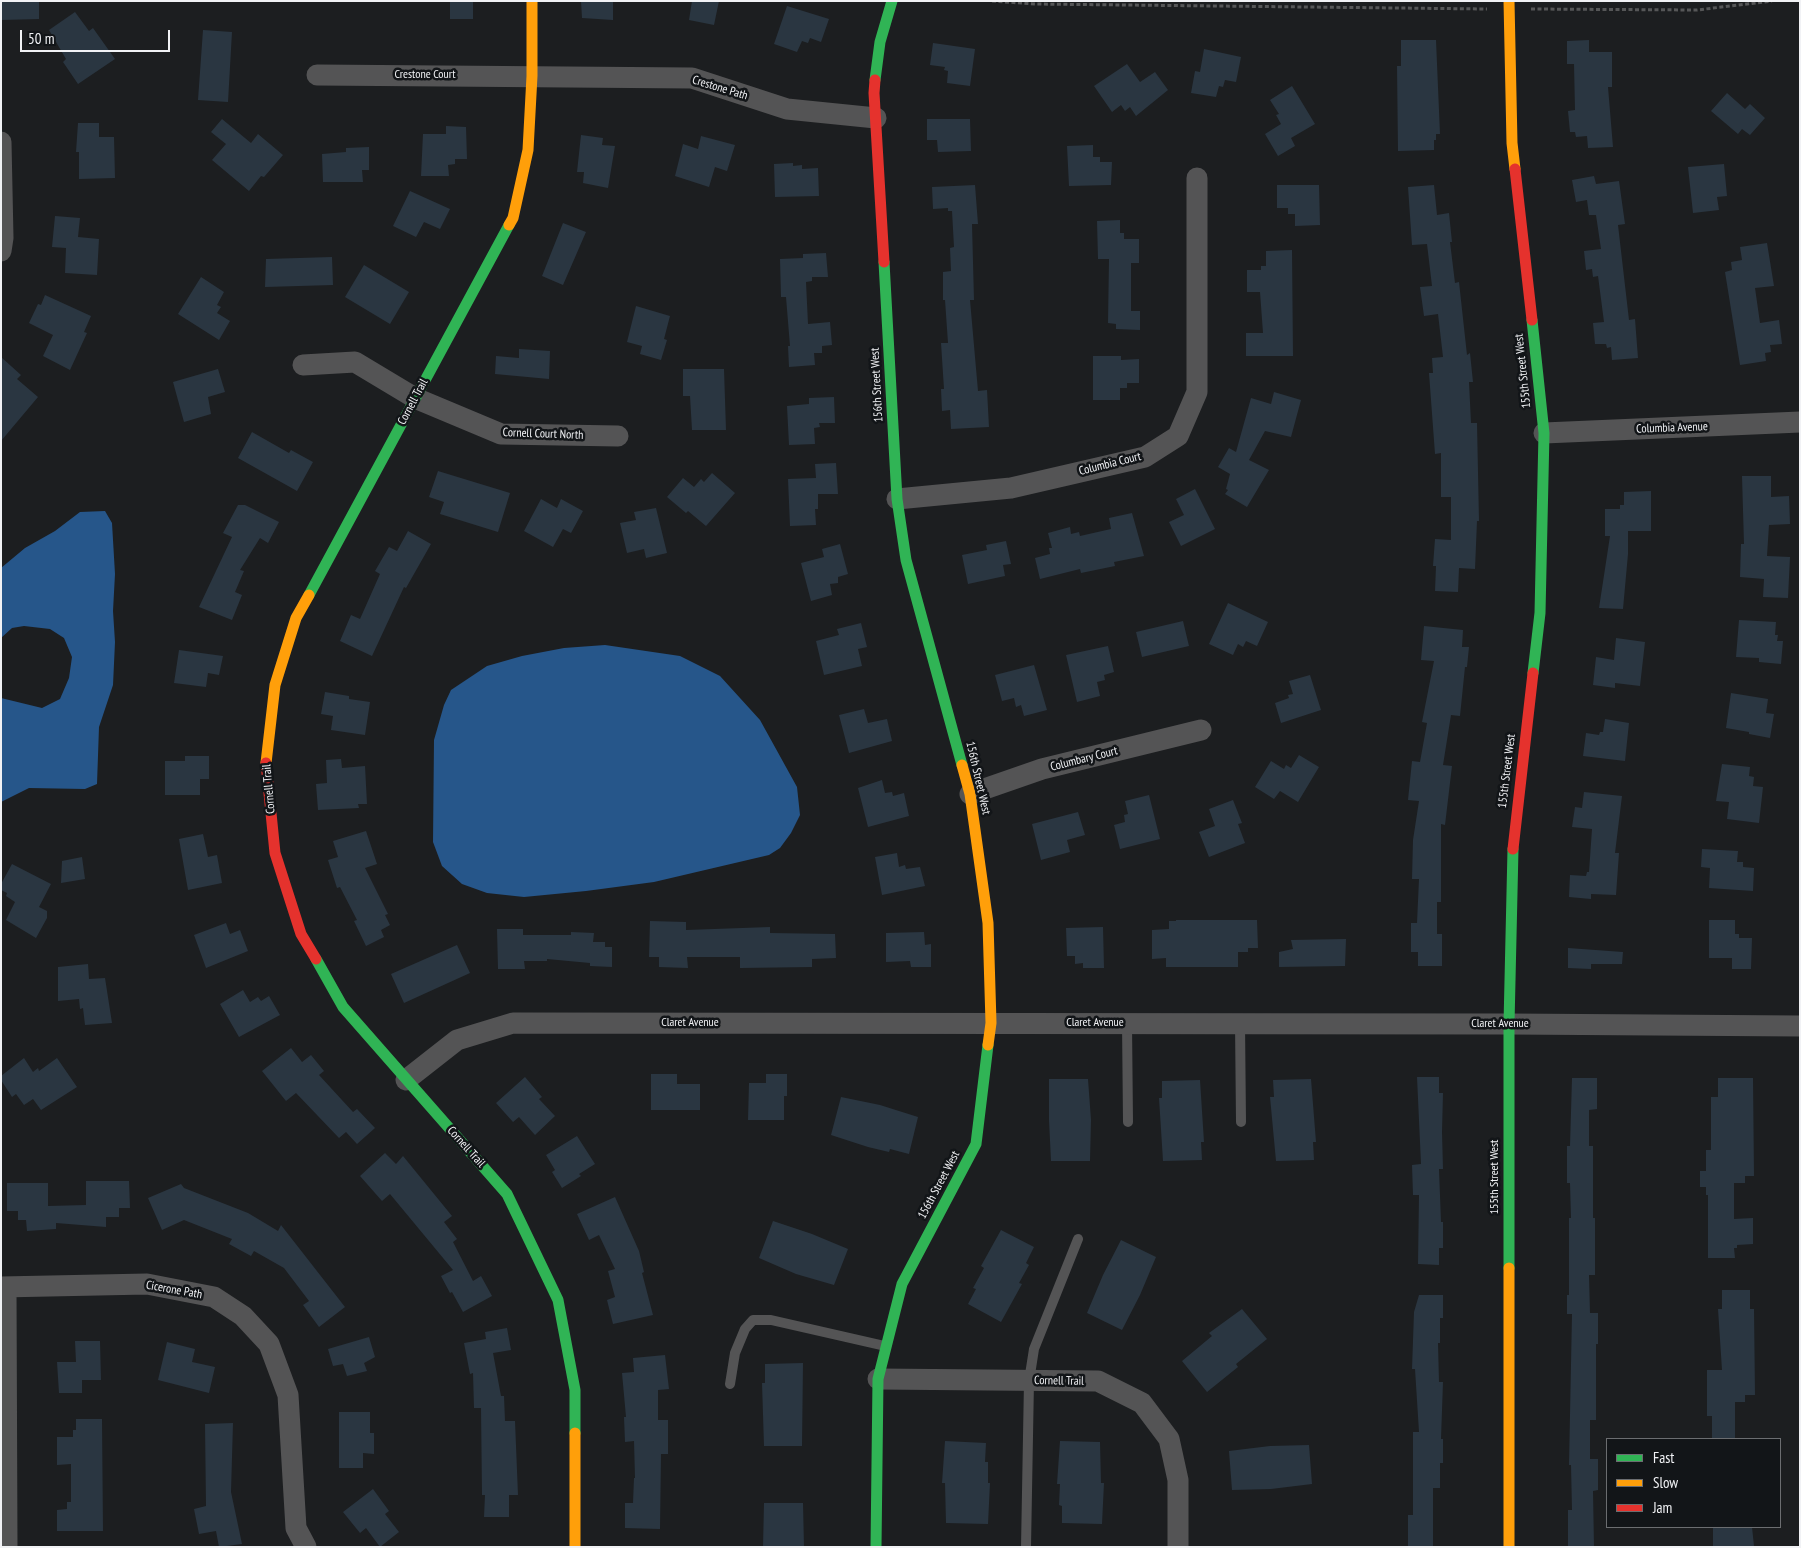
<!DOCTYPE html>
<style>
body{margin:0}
#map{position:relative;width:1801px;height:1548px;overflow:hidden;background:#1c1e20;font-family:"PT Sans Narrow",sans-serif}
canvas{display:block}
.frame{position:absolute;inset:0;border:2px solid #f1f2f5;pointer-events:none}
.legend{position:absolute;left:1606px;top:1438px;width:175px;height:90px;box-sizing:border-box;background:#121518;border:1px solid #6b6d70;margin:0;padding:6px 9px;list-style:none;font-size:15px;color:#f1f2f5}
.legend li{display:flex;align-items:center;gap:10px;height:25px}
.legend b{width:25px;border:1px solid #6b6d70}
.scale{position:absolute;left:20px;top:30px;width:150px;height:22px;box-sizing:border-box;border:2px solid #f1f2f5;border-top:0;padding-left:6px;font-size:15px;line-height:18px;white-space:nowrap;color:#f1f2f5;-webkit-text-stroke:4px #121518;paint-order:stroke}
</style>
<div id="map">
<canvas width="1801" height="1548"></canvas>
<div class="frame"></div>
<ul class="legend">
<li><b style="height:6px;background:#30b455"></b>Fast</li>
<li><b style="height:6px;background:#ff9f0a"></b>Slow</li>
<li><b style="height:6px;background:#e5322d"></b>Jam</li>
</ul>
<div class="scale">50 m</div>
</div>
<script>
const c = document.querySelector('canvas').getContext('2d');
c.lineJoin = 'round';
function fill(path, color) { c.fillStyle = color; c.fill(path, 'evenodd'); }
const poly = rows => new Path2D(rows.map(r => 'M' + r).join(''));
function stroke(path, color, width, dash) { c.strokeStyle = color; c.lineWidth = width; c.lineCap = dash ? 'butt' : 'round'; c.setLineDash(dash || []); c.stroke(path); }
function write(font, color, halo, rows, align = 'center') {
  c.font = font + ' "PT Sans Narrow",sans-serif'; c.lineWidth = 5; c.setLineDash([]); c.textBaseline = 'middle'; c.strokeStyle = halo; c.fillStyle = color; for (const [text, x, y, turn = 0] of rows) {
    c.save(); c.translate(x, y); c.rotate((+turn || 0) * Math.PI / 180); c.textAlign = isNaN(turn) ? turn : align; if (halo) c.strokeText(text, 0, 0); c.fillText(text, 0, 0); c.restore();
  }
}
fill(poly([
 [105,511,112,523,115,574,113,611,115,642,113,685,99,727,97,784,85,789,29,788,1,802,1,698,42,708,60,699,69,678,72,657,64,638,50,629,24,626,12,628,1,638,1,568,25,548,55,531,80,512],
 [605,645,680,656,720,676,760,720,797,787,800,815,791,833,780,848,769,855,654,882,586,891,524,897,487,893,462,884,442,866,433,842,434,740,444,705,451,690,487,666,522,656,564,648]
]), '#26568a');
fill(poly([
 [1,1,39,1,39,19,1,20],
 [450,1,473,1,473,19,450,19],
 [581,1,613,1,613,20,582,18],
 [692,1,719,1,714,25,689,20],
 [787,6,829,19,821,42,810,38,808,43,802,41,797,52,774,44],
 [75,12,89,31,93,28,115,59,78,84,63,62,66,59,49,30],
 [203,30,232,32,228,102,198,100],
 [1401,40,1436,40,1440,134,1436,134,1436,140,1434,140,1434,150,1398,151,1397,66,1401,66],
 [1589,40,1589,52,1612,52,1612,87,1608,87,1613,147,1588,148,1587,136,1576,137,1575,132,1570,132,1568,111,1575,110,1574,64,1567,64,1567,41],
 [933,43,975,49,970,86,947,83,948,71,944,70,945,67,930,65],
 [1204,49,1241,57,1236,82,1225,80,1223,87,1219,86,1216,97,1191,93,1195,71,1200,72],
 [1127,64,1140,82,1155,72,1168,90,1136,116,1130,107,1125,111,1121,105,1112,112,1094,86],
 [1292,86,1315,124,1291,138,1295,146,1278,156,1265,134,1281,124,1276,115,1279,114,1270,100],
 [1727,93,1745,109,1750,104,1765,118,1750,135,1742,129,1738,134,1711,111],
 [222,119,251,143,258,134,283,155,264,177,261,176,249,191,212,160,226,144,211,132],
 [927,119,970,119,971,151,938,152,937,140,927,140],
 [78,123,99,123,99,137,114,137,115,178,79,179,79,152,76,152],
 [446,126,466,127,467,159,455,159,455,164,448,165,449,176,421,176,423,134,446,134],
 [581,135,603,138,602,145,615,146,608,188,583,183,584,172,577,172],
 [701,136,735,145,727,171,715,167,709,187,675,176,683,144,698,149],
 [1093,145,1093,157,1100,157,1100,162,1112,162,1111,185,1069,186,1067,146],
 [369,147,369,170,362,170,363,182,323,182,322,154,346,152,346,148],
 [793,163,793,166,802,165,802,169,818,168,819,196,775,197,774,164],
 [1724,164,1727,196,1717,197,1719,210,1693,213,1688,167],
 [1594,176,1596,184,1619,181,1625,224,1618,225,1629,320,1635,319,1638,358,1612,360,1611,347,1607,348,1606,344,1595,344,1593,323,1604,322,1598,276,1593,277,1592,269,1586,270,1584,251,1601,249,1596,215,1589,215,1587,200,1576,202,1572,180],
 [975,185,978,224,972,224,974,300,970,300,978,391,987,390,989,427,951,429,950,410,942,411,941,389,944,389,941,343,948,343,945,300,943,300,943,272,951,271,950,248,954,247,952,211,948,211,948,208,933,209,932,187],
 [1277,185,1319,185,1320,225,1295,226,1295,214,1288,214,1288,208,1277,208],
 [1434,185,1437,215,1449,213,1452,242,1450,242,1455,283,1459,282,1467,355,1470,353,1473,382,1469,382,1471,423,1477,423,1479,521,1477,521,1475,569,1459,568,1458,592,1435,591,1436,566,1433,566,1435,539,1451,540,1451,497,1441,497,1441,453,1435,454,1429,373,1433,373,1432,358,1443,357,1438,314,1424,316,1420,287,1432,286,1427,244,1412,245,1408,187],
 [410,191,450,209,440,229,424,222,416,237,393,226],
 [55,216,80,218,78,237,99,239,97,275,65,273,66,248,52,247],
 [1120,220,1120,233,1124,233,1124,239,1139,239,1139,263,1131,263,1131,311,1140,311,1140,330,1116,329,1116,324,1108,323,1109,259,1098,259,1097,221],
 [563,223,586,232,563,285,542,276],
 [1767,243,1774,286,1755,288,1760,323,1779,320,1782,344,1770,345,1771,352,1765,353,1766,361,1740,365,1725,272,1732,270,1731,262,1742,260,1740,247],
 [1292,250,1293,356,1246,356,1246,333,1263,333,1260,292,1247,292,1247,270,1261,270,1261,266,1266,266,1266,251],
 [826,253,828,277,812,277,812,281,806,282,808,324,830,322,832,345,822,346,822,353,814,353,815,365,789,367,788,346,790,346,786,297,781,297,780,259,803,258,803,254],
 [332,257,333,285,265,287,266,259],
 [364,265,409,292,390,324,345,297],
 [201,277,224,292,217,305,221,307,217,313,230,321,219,340,178,314],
 [45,295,91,316,84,332,87,333,70,370,43,356,53,335,29,323,38,304,41,305],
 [636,306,670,316,664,339,667,340,661,360,640,354,642,346,627,342],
 [519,349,550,351,549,379,495,374,496,356,519,358],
 [1093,356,1121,356,1121,360,1139,359,1139,383,1127,383,1127,388,1120,388,1120,400,1093,400],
 [1,357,21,375,17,379,38,397,1,441],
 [218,369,225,392,208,397,211,414,184,422,173,382],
 [683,369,724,369,726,430,692,430,690,396,683,396],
 [1274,392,1301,400,1291,437,1265,431,1249,460,1269,470,1247,507,1225,494,1228,490,1226,489,1230,474,1218,467,1229,448,1236,452,1251,398,1271,404],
 [834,397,835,423,819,423,820,427,814,428,815,444,789,445,787,406,809,404,809,398],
 [252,432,289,453,291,450,313,462,297,491,238,458],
 [836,463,838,494,818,494,818,509,815,509,816,525,790,526,788,479,816,478,815,464],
 [438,471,510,493,498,532,440,514,444,502,429,497],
 [712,473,735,493,706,526,688,511,686,513,667,497,683,478,694,487,701,479,704,482],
 [1742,476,1771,476,1771,497,1789,496,1790,524,1769,525,1767,556,1790,557,1788,598,1763,597,1764,579,1740,577,1741,544,1744,544],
 [1195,489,1215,529,1181,546,1169,522,1184,515,1176,499],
 [1651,491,1651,531,1628,531,1628,554,1623,609,1599,608,1610,536,1605,536,1605,509,1620,509,1620,505,1624,505,1624,492],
 [541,499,557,508,561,499,583,511,571,533,563,529,553,547,524,531],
 [238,505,245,505,279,522,268,543,260,538,240,570,244,571,235,592,242,595,232,620,199,607,232,537,223,533],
 [656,508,667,553,646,558,644,549,627,553,620,523,636,520,634,512],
 [1132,513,1144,556,1114,562,1115,566,1081,573,1080,569,1040,579,1035,558,1050,554,1049,548,1052,548,1048,533,1070,527,1071,534,1079,532,1080,536,1111,529,1109,518],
 [408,531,431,544,406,588,404,587,372,656,340,641,351,615,360,619,380,574,375,571,389,547,397,551],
 [1006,541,1011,564,1003,565,1005,576,968,584,962,555,987,550,986,545],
 [840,544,848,574,838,577,838,583,830,584,832,595,811,601,801,563,824,557,822,549],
 [1228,603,1268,622,1257,646,1246,641,1243,647,1238,644,1233,655,1209,644],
 [1739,620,1776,622,1775,635,1778,635,1777,641,1783,641,1781,664,1759,662,1759,658,1736,657],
 [1183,621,1189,646,1142,657,1136,632],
 [861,623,867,647,858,649,862,666,824,675,816,641,839,635,837,629],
 [1424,626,1463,630,1462,647,1469,647,1467,667,1465,667,1460,716,1451,715,1443,765,1452,766,1445,825,1441,824,1441,902,1437,902,1437,934,1442,934,1442,966,1418,966,1418,952,1411,952,1411,923,1417,923,1419,879,1412,879,1413,840,1419,801,1408,800,1412,761,1420,762,1427,723,1422,722,1434,661,1421,660],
 [1616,638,1645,642,1640,686,1615,683,1615,688,1593,685,1596,657,1614,660],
 [1108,646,1114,672,1104,675,1105,680,1097,682,1100,696,1077,702,1066,655],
 [179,650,223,656,219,675,208,673,206,687,174,683],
 [1034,665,1047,710,1024,716,1021,705,1016,707,1014,698,1002,701,995,675],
 [1310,675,1321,710,1281,723,1275,703,1289,698,1288,695,1293,694,1289,681],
 [325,692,349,696,349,699,370,702,365,735,331,730,333,716,321,714],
 [1731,693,1768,699,1766,713,1774,714,1770,738,1749,734,1749,732,1726,728],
 [864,709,868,723,887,719,892,741,849,753,839,715],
 [1605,719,1629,723,1625,761,1583,756,1586,733,1599,735,1600,732,1603,732],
 [1299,755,1319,767,1298,802,1280,791,1274,799,1255,787,1271,761,1284,769,1286,765,1291,768],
 [185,756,209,756,209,779,200,779,200,795,165,795,165,761,185,761],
 [341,759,342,768,365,766,367,804,358,804,359,808,318,810,316,784,327,783,326,760],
 [1722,764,1750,767,1749,776,1754,777,1753,786,1763,787,1759,823,1727,819,1729,802,1716,801],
 [882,780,885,793,892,792,893,796,904,793,909,816,868,827,858,788],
 [1584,792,1622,796,1615,853,1619,853,1616,895,1591,894,1591,899,1569,897,1570,875,1586,876,1587,872,1589,872,1592,829,1572,827,1575,807,1582,808],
 [1149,795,1160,839,1120,849,1114,825,1125,822,1124,815,1128,814,1125,801],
 [1233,800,1242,823,1238,824,1245,843,1209,857,1199,832,1215,826,1209,809],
 [1078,812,1085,835,1067,840,1070,852,1041,860,1032,824],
 [366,831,377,864,365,868,388,914,385,915,390,925,381,930,384,937,366,946,354,921,357,920,340,887,337,888,328,860,338,857,333,841],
 [203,834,208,857,217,855,222,883,188,890,179,839],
 [1702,849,1738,851,1737,862,1743,862,1743,867,1754,868,1753,891,1709,888,1710,868,1701,867],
 [897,853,899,867,905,865,906,869,920,867,925,886,882,895,875,857],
 [82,857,85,879,61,883,62,861],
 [12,864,51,884,39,907,47,911,47,918,36,938,6,920,15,902,6,896,7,893,1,890,1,884],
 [1176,920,1257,920,1258,948,1248,948,1248,952,1238,952,1238,967,1166,967,1166,958,1152,959,1152,930,1169,929,1169,921,1176,921],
 [1709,920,1735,920,1735,934,1739,934,1739,938,1752,938,1751,969,1732,969,1732,958,1709,958],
 [650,921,686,922,686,930,770,927,770,933,835,934,836,958,812,959,812,967,740,968,740,957,687,957,688,968,659,967,659,957,649,957],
 [226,923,230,934,240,930,248,951,206,968,194,935],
 [1103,927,1104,968,1083,968,1083,963,1075,964,1075,956,1067,956,1066,928],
 [497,929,523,929,523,935,571,935,571,932,594,933,593,942,605,942,605,947,612,947,612,967,590,966,590,963,547,959,547,961,524,961,525,969,498,969],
 [924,932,925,945,931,944,931,967,911,967,910,961,886,962,886,933],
 [1346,939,1345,966,1279,967,1279,952,1293,949,1291,940],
 [457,945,470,973,404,1003,391,974],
 [1568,948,1623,952,1622,964,1591,964,1591,969,1568,968],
 [88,964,89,979,105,978,112,1023,85,1025,83,1008,80,1009,79,999,58,1001,58,967],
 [243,990,250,1002,258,997,261,1001,269,996,280,1015,239,1037,220,1004],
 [291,1048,302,1062,311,1055,324,1071,319,1075,353,1112,357,1109,375,1128,357,1144,346,1132,339,1138,296,1093,286,1101,262,1071],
 [24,1058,33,1072,38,1068,39,1071,57,1058,77,1087,41,1110,33,1099,24,1105,16,1094,12,1097,1,1080,1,1076],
 [651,1074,677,1074,677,1084,700,1084,700,1110,651,1110],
 [766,1074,787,1074,787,1096,784,1096,784,1120,748,1120,749,1083,766,1083],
 [525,1077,542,1097,539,1099,555,1116,535,1135,519,1117,513,1122,496,1103],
 [1417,1077,1439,1077,1439,1093,1443,1093,1442,1132,1443,1169,1439,1169,1441,1222,1443,1222,1443,1248,1439,1248,1439,1265,1418,1264,1419,1195,1413,1195,1412,1165,1421,1164],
 [1572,1078,1597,1078,1597,1109,1589,1110,1589,1146,1593,1146,1593,1218,1595,1218,1595,1275,1589,1275,1590,1313,1598,1313,1598,1344,1596,1344,1596,1420,1590,1420,1590,1459,1598,1459,1598,1490,1593,1491,1594,1547,1568,1547,1568,1510,1572,1510,1571,1465,1569,1465,1572,1314,1567,1314,1567,1295,1569,1295,1569,1218,1571,1218,1570,1183,1567,1183,1567,1146,1570,1146],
 [1718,1078,1753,1078,1754,1176,1745,1176,1745,1183,1734,1183,1734,1219,1753,1218,1753,1244,1737,1245,1737,1248,1734,1248,1735,1258,1708,1258,1708,1195,1706,1195,1706,1187,1700,1187,1700,1171,1706,1171,1706,1150,1711,1150,1711,1097,1718,1097],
 [1049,1079,1088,1079,1091,1120,1090,1161,1051,1161,1049,1120],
 [1311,1079,1316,1142,1313,1142,1314,1160,1276,1161,1270,1097,1274,1097,1273,1080],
 [1200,1080,1204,1142,1201,1142,1202,1160,1163,1161,1159,1098,1162,1098,1162,1081],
 [841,1097,880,1105,918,1117,909,1154,890,1149,889,1152,868,1147,831,1135],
 [577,1136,595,1164,579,1174,581,1176,562,1188,552,1172,555,1170,546,1155],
 [385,1153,396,1164,403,1156,452,1216,444,1222,457,1239,453,1242,473,1281,481,1276,492,1296,463,1312,452,1292,450,1293,441,1276,453,1270,390,1194,382,1201,360,1176],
 [86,1181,129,1181,130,1208,119,1208,119,1217,106,1217,106,1227,56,1223,56,1229,27,1231,26,1220,18,1220,18,1211,7,1211,7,1183,48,1183,48,1206,86,1205],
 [181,1184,184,1188,248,1213,278,1231,281,1225,345,1307,319,1327,303,1305,309,1301,284,1268,254,1251,251,1256,229,1244,232,1239,184,1220,162,1230,148,1198],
 [615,1197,639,1251,644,1272,642,1273,653,1315,613,1324,607,1300,615,1297,608,1271,615,1269,599,1235,589,1240,577,1214],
 [773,1221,812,1234,848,1249,834,1285,796,1274,759,1258],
 [1001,1230,1034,1247,1026,1263,1029,1265,1019,1283,1022,1284,1001,1322,968,1304,976,1289,973,1288,984,1268,981,1266],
 [1121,1240,1156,1257,1140,1295,1122,1330,1087,1313,1103,1275],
 [1722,1290,1750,1290,1750,1309,1754,1309,1755,1395,1745,1395,1745,1402,1735,1402,1735,1439,1712,1439,1712,1416,1707,1416,1707,1370,1722,1370,1718,1309,1722,1309],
 [1419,1295,1443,1295,1443,1318,1440,1318,1440,1343,1438,1343,1439,1382,1443,1382,1441,1439,1443,1439,1443,1463,1440,1463,1440,1488,1433,1488,1433,1547,1408,1547,1408,1515,1413,1515,1413,1432,1419,1432,1415,1369,1412,1369,1414,1312],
 [1242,1309,1267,1339,1236,1364,1238,1367,1207,1392,1182,1361,1212,1336,1209,1333],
 [507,1328,511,1350,493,1353,501,1396,504,1396,505,1421,515,1421,518,1495,509,1495,509,1517,484,1517,485,1495,482,1495,481,1408,474,1408,473,1373,470,1374,464,1343,486,1339,485,1332],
 [369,1337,375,1357,364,1363,367,1371,347,1376,343,1364,333,1366,328,1349],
 [75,1341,100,1341,101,1380,82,1380,82,1393,59,1393,57,1362,76,1362],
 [167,1342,195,1349,192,1362,215,1367,209,1393,158,1380],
 [665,1355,669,1389,658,1390,658,1420,668,1420,668,1454,661,1454,660,1529,625,1528,625,1503,633,1503,634,1478,635,1478,634,1441,625,1442,624,1417,626,1417,622,1373,634,1372,633,1358],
 [803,1363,802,1446,764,1446,762,1383,765,1383,765,1364],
 [339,1412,370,1412,370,1433,374,1433,374,1454,363,1453,363,1468,339,1468],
 [76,1419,102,1419,103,1531,57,1531,57,1510,67,1509,67,1502,71,1502,71,1464,57,1465,57,1437,73,1437,73,1430,76,1430],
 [233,1423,231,1492,242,1544,219,1547,216,1531,199,1534,194,1509,206,1506,205,1424],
 [945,1441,986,1443,985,1462,988,1462,988,1483,990,1483,988,1524,946,1523,945,1483,942,1483],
 [1060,1441,1100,1442,1101,1483,1104,1483,1102,1524,1062,1523,1062,1506,1059,1505,1060,1484,1057,1484],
 [1309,1445,1312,1484,1271,1489,1232,1490,1229,1451,1270,1446],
 [373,1489,389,1511,385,1514,399,1532,380,1547,366,1528,360,1533,343,1512],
 [764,1503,803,1503,804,1547,763,1547],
 [1713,1527,1752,1527,1754,1546,1713,1547]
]), '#2a3641');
stroke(poly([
 [992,1,1035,4,1487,9],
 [1531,9,1697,10,1772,1]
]), '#565758', 3, [4, 2.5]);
stroke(poly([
 [1127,1023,1128,1122],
 [1240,1023,1241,1122],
 [730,1384,735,1353,745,1329,753,1320,771,1320,885,1346],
 [1026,1547,1029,1381,1034,1349,1078,1239]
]), '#545455', 10);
stroke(poly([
 [317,75,692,78,787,109,876,118],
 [1,142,3,238,1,251],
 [303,365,355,362,415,398,501,434,618,436],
 [1544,433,1800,422],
 [897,499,1011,488,1145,457,1178,436,1197,392,1197,178],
 [970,794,1042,769,1201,730],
 [406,1080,457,1040,513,1023,1509,1024,1800,1026],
 [1,1287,147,1284,214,1297,243,1316,269,1344,288,1395,296,1528,306,1547],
 [6,1287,7,1547],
 [878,1379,1098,1381,1142,1403,1169,1439,1178,1480,1178,1547]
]), '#545455', 21);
stroke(poly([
 [875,80,880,42,892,1],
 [884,262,897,499,906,560,962,765],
 [1532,320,1544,433,1540,613,1533,673],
 [309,595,509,225],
 [316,959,343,1007,507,1194,558,1300,575,1390,575,1433],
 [1509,1268,1509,1024,1513,849],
 [876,1547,878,1379,902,1284,976,1144,988,1045]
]), '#30b455', 11);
stroke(poly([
 [1509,1,1512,143,1515,169],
 [509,225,513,218,528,150,532,76,532,1],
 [266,763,275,685,296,618,309,595],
 [962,765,970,794,988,923,991,1023,988,1045],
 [1509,1268,1509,1547],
 [575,1433,575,1547]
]), '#ff9f0a', 11);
stroke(poly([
 [875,80,874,93,884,262],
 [1515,169,1532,320],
 [266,763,275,853,301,934,316,959],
 [1513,849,1533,673]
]), '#e5322d', 11);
write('12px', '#f1f2f5', '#121518', [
 ["Crestone Court",425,75],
 ["Crestone Path",720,88,17],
 ["155th Street West",1523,371,-96],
 ["156th Street West",877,385,-93],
 ["Cornell Trail",413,402,-62],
 ["Columbia Avenue",1672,428,-2],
 ["Cornell Court North",543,434,2],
 ["Columbia Court",1110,464,-14],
 ["Columbary Court",1084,759,-14],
 ["155th Street West",1507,771,-83],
 ["156th Street West",978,778,77],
 ["Cornell Trail",269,789,-95],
 ["Claret Avenue",690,1023],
 ["Claret Avenue",1095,1023],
 ["Claret Avenue",1500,1024],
 ["Cornell Trail",466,1147,48],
 ["155th Street West",1495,1177,-90],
 ["156th Street West",939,1185,-62],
 ["Cicerone Path",174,1290,10],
 ["Cornell Trail",1059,1381,1]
]);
</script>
